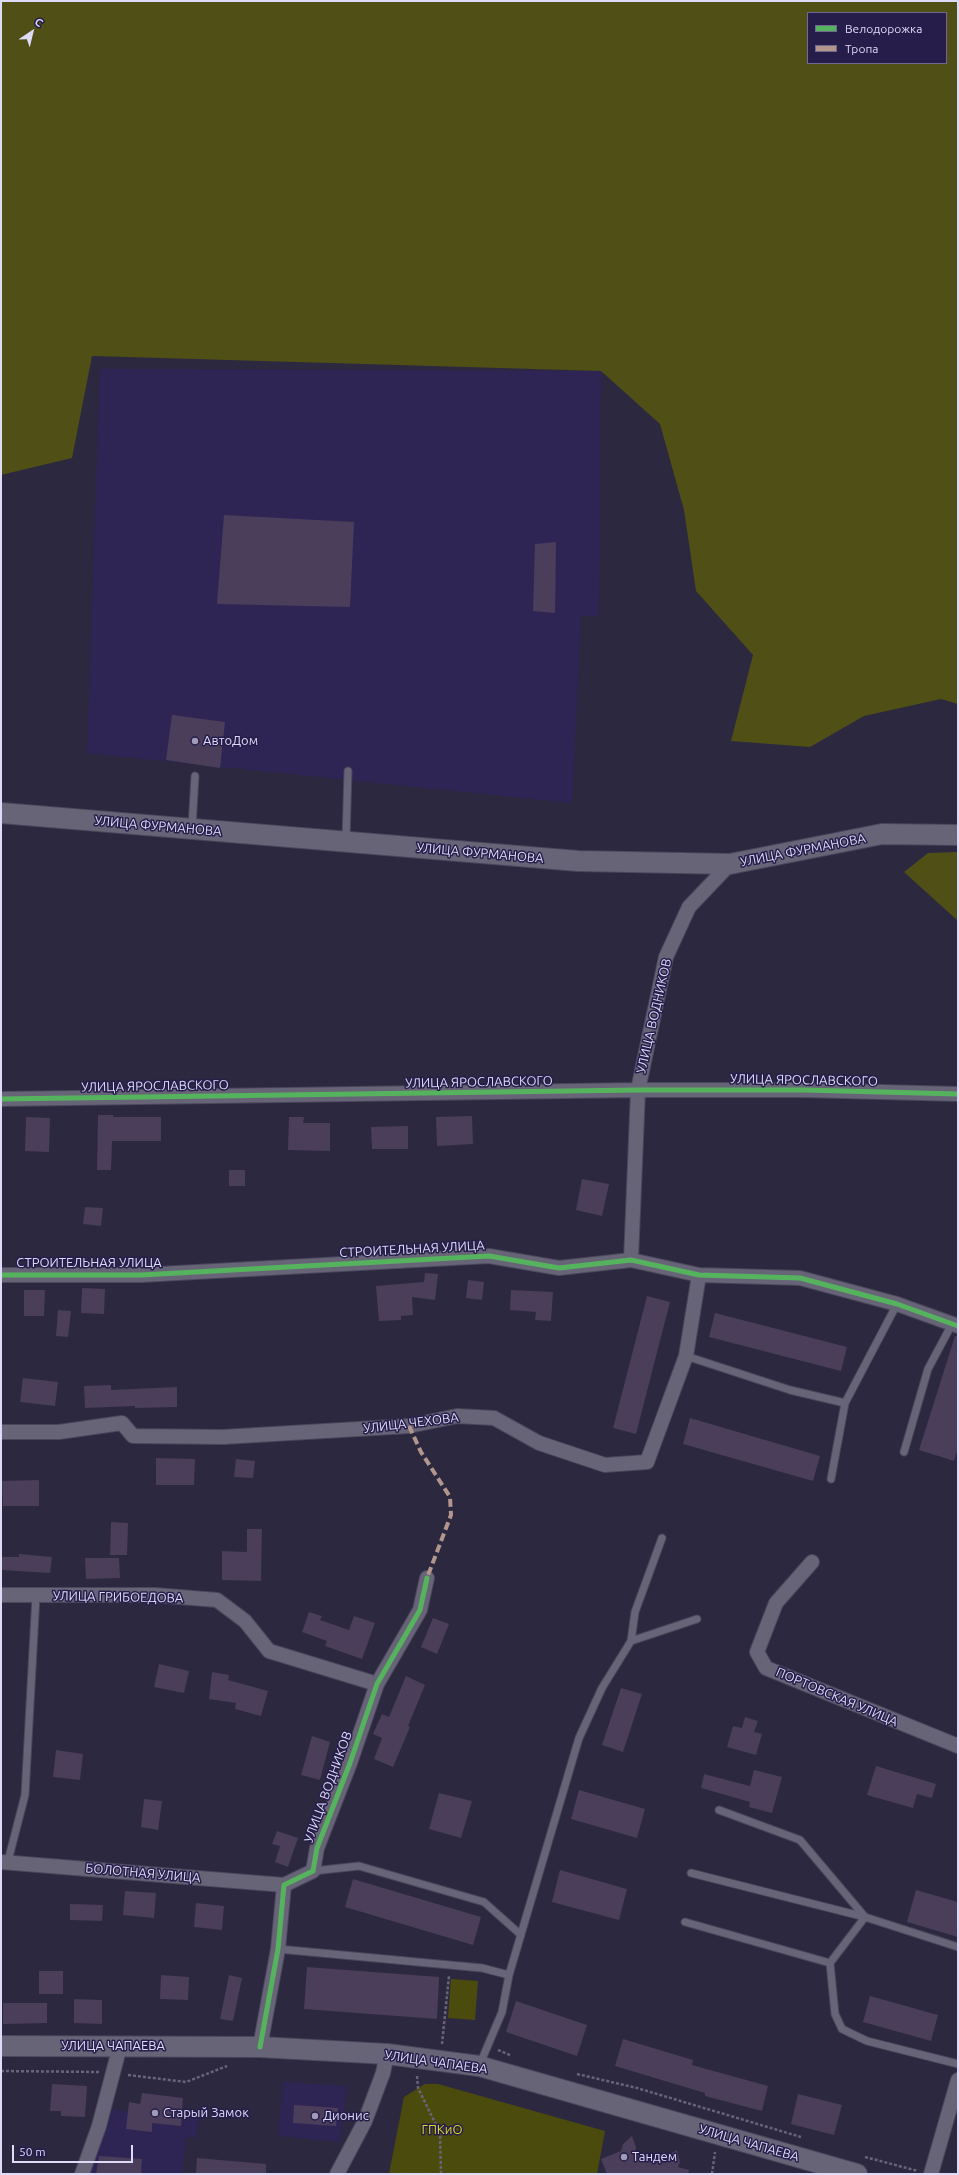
<!DOCTYPE html>
<meta charset="utf-8">
<style>
body{margin:0}
#map{position:relative;width:959px;height:2175px;overflow:hidden;background:#2c2840;font-family:Ubuntu,sans-serif}
canvas{display:block}
.frame{position:absolute;inset:0;border:2px solid #dedbf9;pointer-events:none}
.legend{position:absolute;left:807px;top:12px;width:140px;height:52px;box-sizing:border-box;background:#261d4a;border:1px solid #706990;margin:0;padding:5px 7px;list-style:none;font-size:12px;color:#dedbf9}
.legend li{display:flex;align-items:center;gap:8px;height:20px}
.legend b{width:20px;border:1px solid #706990}
.north{position:absolute;left:12px;top:12px;width:40px;height:40px;-webkit-text-stroke:3px #261d4a;paint-order:stroke;rotate:35deg;font-size:11px;font-weight:700;line-height:16px;text-align:center;color:#dedbf9}
.north::after{content:'';display:block;margin:auto;width:14px;height:18px;background:#dedbf9;clip-path:polygon(50% 0,100% 100%,50% 72%,0 100%)}
.scale{position:absolute;left:12px;top:2145px;width:121px;height:18px;box-sizing:border-box;border:2px solid #dedbf9;border-top:0;padding-left:5px;font-size:12px;line-height:14px;white-space:nowrap;color:#dedbf9;-webkit-text-stroke:3px #261d4a;paint-order:stroke}
</style>
<div id="map">
<canvas width="959" height="2175"></canvas>
<div class="frame"></div>
<ul class="legend">
<li><b style="height:5px;background:#56b35d"></b>Велодорожка</li>
<li><b style="height:5px;background:#b2968c"></b>Тропа</li>
</ul>
<div class="north">С</div>
<div class="scale">50 m</div>
</div>
<script>
const c = document.querySelector('canvas').getContext('2d');
c.lineJoin = 'round';
function fill(path, color) { c.fillStyle = color; c.fill(path, 'evenodd'); }
const poly = rows => new Path2D(rows.map(r => 'M' + r).join(''));
function stroke(path, color, width, dash) { c.strokeStyle = color; c.lineWidth = width; c.lineCap = dash ? 'butt' : 'round'; c.setLineDash(dash || []); c.stroke(path); }
function write(font, color, halo, rows, align = 'center') {
  c.font = font + ' Ubuntu,sans-serif'; c.lineWidth = 3; c.setLineDash([]); c.textBaseline = 'middle'; c.strokeStyle = halo; c.fillStyle = color; for (const [text, x, y, turn = 0] of rows) {
    c.save(); c.translate(x, y); c.rotate((+turn || 0) * Math.PI / 180); c.textAlign = isNaN(turn) ? turn : align; if (halo) c.strokeText(text, 0, 0); c.fillText(text, 0, 0); c.restore();
  }
}
fill(poly([
 [100,369,601,371,599,616,581,616,572,803,87,753],
 [283,2082,347,2086,340,2142,278,2136],
 [142,2093,183,2098,182,2114,200,2117,196,2137,186,2138,182,2174,89,2174,111,2109,129,2112,140,2104]
]), '#2f2555');
fill(poly([
 [451,1979,478,1981,475,2020,448,2018],
 [425,2084,438,2084,605,2131,597,2174,389,2174,404,2097]
]), '#4c4b0e');
fill(poly([
 [1,1,958,1,958,704,941,699,864,716,810,747,731,741,753,655,696,591,684,510,660,424,601,371,92,356,72,458,1,475],
 [808,13,946,13,946,63,808,63],
 [958,852,958,921,904,872,928,853]
]), '#504f16');
fill(poly([
 [224,515,354,522,350,607,217,604],
 [556,542,555,613,533,611,535,544],
 [172,715,225,722,220,768,166,760],
 [98,1115,113,1115,113,1117,161,1117,161,1141,112,1141,111,1170,97,1170],
 [472,1116,473,1144,437,1146,436,1117],
 [26,1117,50,1118,49,1152,25,1151],
 [289,1117,304,1117,303,1123,330,1123,330,1151,288,1150],
 [408,1126,408,1149,372,1149,371,1127],
 [229,1170,245,1170,245,1186,229,1186],
 [582,1179,609,1184,602,1216,576,1210],
 [85,1207,103,1208,101,1226,83,1224],
 [425,1273,438,1274,435,1300,412,1297,413,1315,401,1316,401,1320,379,1321,376,1286,424,1282],
 [468,1280,484,1282,482,1300,466,1298],
 [82,1288,105,1289,104,1314,81,1313],
 [24,1290,45,1290,44,1316,24,1316],
 [511,1290,553,1292,551,1321,535,1320,536,1312,510,1310],
 [647,1296,670,1302,636,1434,613,1428],
 [58,1310,71,1311,68,1337,56,1336],
 [715,1313,847,1347,841,1371,709,1337],
 [955,1336,958,1336,958,1448,954,1461,919,1450],
 [23,1378,58,1382,55,1406,20,1402],
 [111,1385,111,1390,177,1387,177,1407,135,1408,135,1406,85,1408,84,1386],
 [690,1418,820,1456,813,1481,683,1444],
 [156,1458,195,1459,194,1485,156,1485],
 [236,1459,255,1461,253,1478,234,1477],
 [39,1480,39,1506,3,1506,2,1481],
 [111,1522,128,1523,127,1555,110,1555],
 [247,1529,262,1529,261,1581,222,1580,222,1551,247,1552],
 [19,1554,52,1557,50,1573,1,1570,1,1557,19,1557],
 [85,1558,119,1558,120,1578,86,1579],
 [309,1612,322,1616,320,1620,349,1630,354,1616,375,1623,362,1659,325,1646,327,1641,302,1632],
 [433,1618,449,1624,437,1654,421,1647],
 [159,1664,189,1671,184,1693,154,1687],
 [212,1672,229,1675,228,1680,268,1691,261,1716,235,1709,236,1703,209,1699],
 [406,1676,425,1685,408,1726,410,1727,393,1767,374,1759,382,1738,373,1734,382,1714,389,1717],
 [621,1688,642,1694,623,1752,602,1745],
 [745,1717,758,1721,754,1732,762,1734,756,1755,727,1747,733,1726,742,1728],
 [312,1736,330,1742,320,1780,301,1775],
 [56,1750,83,1754,80,1780,53,1777],
 [876,1766,936,1784,932,1798,917,1794,913,1808,867,1795],
 [754,1770,782,1777,772,1813,749,1807,750,1802,701,1788,704,1774,750,1786],
 [579,1790,645,1809,637,1838,571,1819],
 [439,1793,472,1801,461,1838,429,1829],
 [144,1799,162,1801,158,1830,141,1827],
 [277,1831,298,1838,288,1867,275,1862,280,1846,272,1844],
 [560,1870,627,1889,619,1920,552,1902],
 [353,1879,481,1917,473,1945,345,1907],
 [916,1890,958,1902,958,1937,907,1922],
 [125,1891,156,1893,154,1918,123,1915],
 [196,1903,224,1906,222,1930,194,1927],
 [70,1904,103,1905,102,1921,70,1920],
 [307,1967,439,1977,437,2019,304,2009],
 [39,1971,63,1971,63,1994,39,1994],
 [161,1975,189,1977,188,2000,160,1999],
 [229,1975,242,1978,233,2021,220,2019],
 [870,1996,938,2015,931,2041,863,2022],
 [74,1999,102,2000,102,2024,74,2023],
 [516,2001,587,2025,577,2056,506,2032],
 [3,2003,47,2003,47,2023,3,2024],
 [623,2039,693,2060,692,2065,768,2086,762,2111,705,2096,705,2093,615,2066],
 [52,2084,87,2086,85,2117,61,2116,61,2111,50,2111],
 [142,2093,183,2098,181,2126,152,2123,152,2132,126,2129,129,2102,140,2104],
 [798,2094,842,2105,834,2135,791,2124],
 [294,2105,338,2108,336,2126,293,2123],
 [632,2136,636,2147,635,2154,665,2163,667,2156,677,2150,680,2162,678,2167,689,2170,688,2174,607,2174,601,2159,621,2151,623,2144],
 [99,2156,142,2159,141,2174,96,2174],
 [197,2158,266,2164,266,2174,196,2174]
]), '#4a3e5a');
const lane = poly([
 [192,828,195,776],
 [346,840,348,771],
 [686,1356,790,1390,845,1403,897,1304],
 [904,1452,928,1369,952,1324],
 [831,1479,845,1403],
 [631,1641,635,1612,662,1538],
 [719,1810,800,1840,865,1917,958,1947],
 [8,1861,25,1795,36,1596],
 [313,1871,359,1866,484,1902,521,1935],
 [685,1922,830,1963,865,1917,691,1873],
 [278,1949,482,1968,509,1975],
 [830,1963,835,2014,842,2029,867,2041,958,2064],
 [480,2064,502,2012,509,1975,579,1738,602,1688,631,1641,697,1619]
]);
const street = poly([
 [1,1099,638,1090,804,1090,958,1094],
 [631,1260,638,1090,666,957,689,907,730,864],
 [1,1275,141,1275,489,1256,559,1268,631,1260,699,1275,800,1278,897,1304,958,1326],
 [1,1432,59,1432,122,1423,133,1436,223,1437,409,1426,457,1416,494,1418,539,1443,605,1465,647,1462,686,1356,699,1275],
 [812,1562,776,1603,757,1652,766,1668,958,1746],
 [1,1595,155,1595,217,1600,245,1621,269,1651,377,1684],
 [1,1862,284,1885],
 [260,2047,278,1949,284,1885,313,1871,317,1848,350,1763,377,1684,420,1610,427,1578],
 [82,2174,99,2126,120,2046],
 [337,2174,365,2121,383,2073,387,2054],
 [931,2174,958,2080]
]);
const secondary = poly([
 [1,813,578,861,730,864,882,834,958,835],
 [1,2046,260,2047,387,2054,479,2066,857,2174]
]);
stroke(lane, '#4a465b', 9);
stroke(street, '#4a465b', 16);
stroke(secondary, '#4a465b', 22);
stroke(poly([
 [442,2044,449,1976],
 [498,2050,510,2055],
 [1,2071,99,2072],
 [577,2074,637,2088,801,2137],
 [128,2075,186,2082,227,2066],
 [417,2076,418,2088,440,2133,441,2174],
 [865,2157,918,2171],
 [712,2174,715,2152]
]), '#686578', 2.5, [3, 2]);
stroke(lane, '#686478', 7);
stroke(street, '#686478', 14);
stroke(secondary, '#686478', 20);
stroke(poly([
 [409,1426,421,1452,450,1497,451,1515,427,1578]
]), '#b2968c', 4, [8, 4]);
stroke(poly([
 [1,1099,638,1090,804,1090,958,1094],
 [1,1275,141,1275,489,1256,559,1268,631,1260,699,1275,800,1278,897,1304,958,1326],
 [260,2047,278,1949,284,1885,313,1871,317,1848,350,1763,377,1684,420,1610,427,1578]
]), '#56b35d', 5);
for (const [x, y, r, color] of [
 [195,741,4,"#a09cb8"],
 [155,2113,4,"#a09cb8"],
 [315,2116,4,"#a09cb8"],
 [624,2157,4,"#a09cb8"]
]) { const dot = new Path2D(); dot.arc(x, y, r, 0, 2 * Math.PI); c.fillStyle = color; c.fill(dot); stroke(dot, '#261d4a', 1.5); }
write('13px', '#dedbf9', '#261d4a', [
 ["АвтоДом",203,741],
 ["Старый Замок",163,2113],
 ["Дионис",323,2116],
 ["Тандем",632,2157]
], 'left');
write('13px', '#dedbf9', '#261d4a', [
 ["УЛИЦА ФУРМАНОВА",158,826,5],
 ["УЛИЦА ФУРМАНОВА",803,850,-11],
 ["УЛИЦА ФУРМАНОВА",480,853,5],
 ["УЛИЦА ВОДНИКОВ",654,1016,-77],
 ["УЛИЦА ЯРОСЛАВСКОГО",804,1080,1],
 ["УЛИЦА ЯРОСЛАВСКОГО",479,1082,-1],
 ["УЛИЦА ЯРОСЛАВСКОГО",155,1086,-1],
 ["СТРОИТЕЛЬНАЯ УЛИЦА",412,1249,-3],
 ["СТРОИТЕЛЬНАЯ УЛИЦА",89,1263],
 ["УЛИЦА ЧЕХОВА",411,1423,-7],
 ["УЛИЦА ГРИБОЕДОВА",118,1597,1],
 ["ПОРТОВСКАЯ УЛИЦА",837,1697,23],
 ["УЛИЦА ВОДНИКОВ",328,1787,-70],
 ["БОЛОТНАЯ УЛИЦА",143,1873,5],
 ["УЛИЦА ЧАПАЕВА",113,2046],
 ["УЛИЦА ЧАПАЕВА",436,2062,8],
 ["УЛИЦА ЧАПАЕВА",749,2143,16]
]);
write('13px', '#dad92c', '#261d4a', [
 ["ГПКиО",442,2130]
]);
</script>
